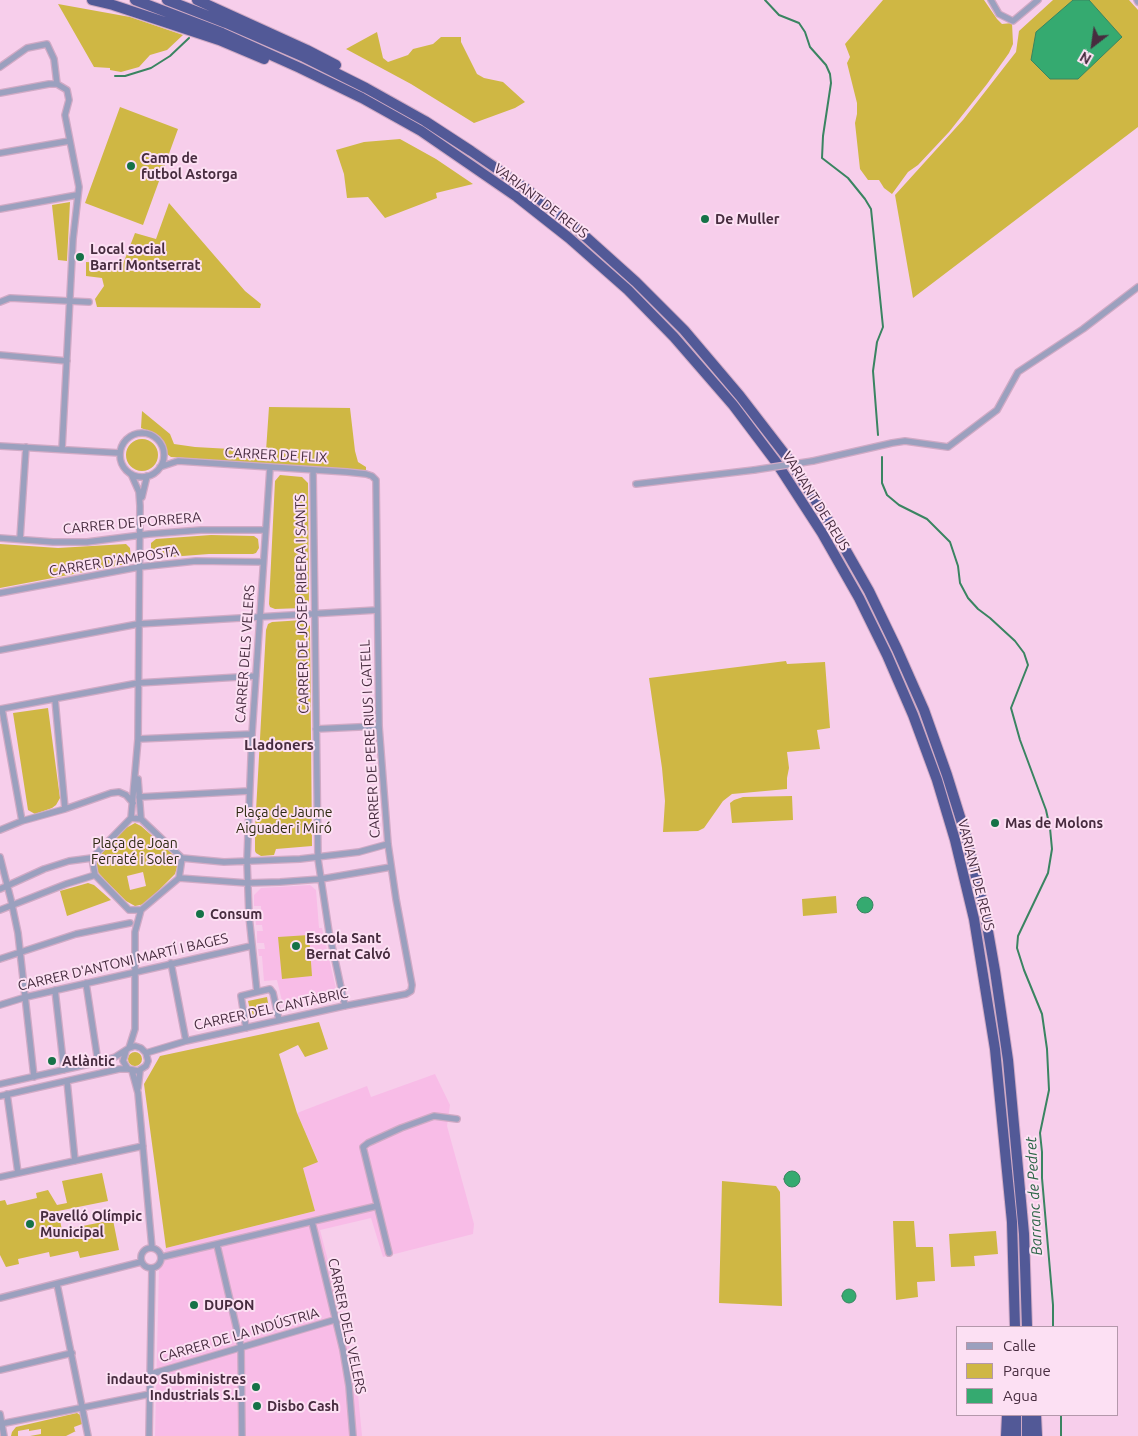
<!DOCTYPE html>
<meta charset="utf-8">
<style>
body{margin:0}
#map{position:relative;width:1138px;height:1436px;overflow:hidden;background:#f7ceeb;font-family:Ubuntu,sans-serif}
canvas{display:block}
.legend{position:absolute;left:956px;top:1326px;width:162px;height:90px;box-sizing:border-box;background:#fce0f3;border:1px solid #b498ab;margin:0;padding:6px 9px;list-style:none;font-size:15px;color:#472c3f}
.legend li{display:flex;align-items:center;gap:10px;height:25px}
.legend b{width:25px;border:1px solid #b498ab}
.north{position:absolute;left:1068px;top:20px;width:50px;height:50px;-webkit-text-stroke:4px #fce0f3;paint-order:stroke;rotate:210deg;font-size:14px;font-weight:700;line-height:20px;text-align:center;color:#472c3f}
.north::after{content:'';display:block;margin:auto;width:18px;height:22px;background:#472c3f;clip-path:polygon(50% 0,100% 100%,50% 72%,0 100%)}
</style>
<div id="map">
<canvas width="1138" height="1436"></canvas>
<ul class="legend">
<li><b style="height:6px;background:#9ba0be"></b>Calle</li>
<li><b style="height:14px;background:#cfb744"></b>Parque</li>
<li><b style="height:14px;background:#35aa70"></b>Agua</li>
</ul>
<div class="north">N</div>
</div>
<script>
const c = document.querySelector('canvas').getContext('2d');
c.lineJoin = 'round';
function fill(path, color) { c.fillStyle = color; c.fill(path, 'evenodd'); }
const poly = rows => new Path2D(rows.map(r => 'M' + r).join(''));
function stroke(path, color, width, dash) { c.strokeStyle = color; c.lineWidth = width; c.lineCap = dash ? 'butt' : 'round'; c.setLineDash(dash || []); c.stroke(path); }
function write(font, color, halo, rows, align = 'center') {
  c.font = font + ' Ubuntu,sans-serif'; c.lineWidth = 4; c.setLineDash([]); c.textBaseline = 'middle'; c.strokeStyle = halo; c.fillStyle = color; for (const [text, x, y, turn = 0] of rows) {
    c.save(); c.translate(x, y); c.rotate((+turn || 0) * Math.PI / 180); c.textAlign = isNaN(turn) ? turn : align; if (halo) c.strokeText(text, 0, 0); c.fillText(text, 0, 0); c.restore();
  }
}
fill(poly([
 [310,885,316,890,319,928,322,928,337,993,330,1001,293,1009,283,1005,277,980,264,981,262,956,259,956,258,949,265,949,264,943,257,943,257,931,263,931,262,925,256,925,255,912,261,912,261,906,254,906,254,895,261,888],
 [435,1074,450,1105,447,1126,474,1224,473,1234,383,1257,371,1218,320,1230,345,1326,357,1384,362,1436,155,1436,159,1268,166,1248,315,1211,303,1168,318,1161,297,1113,367,1086,371,1097]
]), '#f8bce7');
fill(poly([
 [883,0,984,0,997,19,1002,24,1012,23,1013,44,1009,53,987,84,949,132,918,165,908,172,892,194,884,188,879,180,868,180,860,169,855,123,857,114,857,103,847,63,850,57,845,44],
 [1053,0,1129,0,1138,10,1138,127,913,298,895,195,963,120,1016,52,1019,31],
 [58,4,130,17,183,35,167,50,150,55,139,67,121,72,110,70,110,68,94,67],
 [377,32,383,58,388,62,408,55,413,49,433,44,441,37,461,37,461,42,477,74,484,78,503,82,525,102,515,108,474,123,411,84,346,49],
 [120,107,178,129,143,225,85,203],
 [400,139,436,159,473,184,436,193,437,198,385,218,368,197,347,198,344,174,336,150,364,142],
 [70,202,67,261,58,260,52,205],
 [169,203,245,291,261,304,260,308,97,307,95,299,104,286,102,278,86,276,86,262,123,264,135,233,156,239],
 [269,407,350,408,355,451,358,462,366,467,366,471,171,457,167,454,163,442,159,436,154,433,141,428,142,411,170,434,174,444,195,447,266,451],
 '126 455a16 16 0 1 1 32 0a16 16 0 1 1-32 0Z',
 [280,475,302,477,308,483,309,602,307,606,303,608,275,609,270,607,269,604,275,481],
 [211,535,254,536,258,539,259,548,256,553,253,554,209,554,156,558,151,555,151,543,156,539],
 [0,544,58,548,126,544,130,548,131,559,126,564,0,588],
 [303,620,310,626,312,846,276,849,274,855,261,856,256,853,255,851,255,829,266,630,268,624,272,622],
 [786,661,787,664,825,662,830,728,817,730,820,749,787,752,789,768,787,778,787,789,732,794,723,801,704,828,698,831,663,832,665,801,662,768,649,678],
 [48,708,60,798,56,805,52,808,35,814,28,810,13,713],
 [792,796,793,820,732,823,730,803,734,800,743,797],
 [135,823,141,826,174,855,178,864,175,874,145,904,135,906,126,901,105,880,97,871,97,861,101,854,126,828],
 [143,872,146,886,130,890,127,876],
 [88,883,94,885,111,900,67,916,60,891],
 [836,896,837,913,803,916,802,899],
 [309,935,312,976,282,979,278,937],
 [267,997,270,1014,252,1018,248,1001],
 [319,1022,328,1049,305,1057,298,1045,279,1054,297,1113,318,1162,303,1168,315,1211,166,1248,144,1084,160,1056],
 '128 1059a7 7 0 1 1 14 0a7 7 0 1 1-14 0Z',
 [102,1173,108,1201,58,1211,62,1230,113,1220,119,1250,80,1258,78,1251,50,1257,49,1252,18,1259,19,1264,6,1267,0,1255,0,1201,5,1200,7,1205,37,1198,36,1193,48,1190,57,1205,67,1203,62,1181],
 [722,1181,776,1186,780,1192,782,1306,719,1303],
 [893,1221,914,1221,916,1247,933,1247,935,1281,917,1282,918,1297,896,1300],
 [996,1231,998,1254,974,1256,975,1266,951,1267,949,1234],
 [77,1413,82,1416,82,1424,74,1427,75,1431,76,1431,66,1436,30,1436,41,1434,41,1429,29,1431,29,1429,18,1431,18,1436,11,1436,12,1432,16,1427]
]), '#cfb744');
const water = poly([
 [1073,0,1089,0,1122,37,1078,79,1050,79,1031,60,1036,32,1073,0],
 '857 905a8 8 0 1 1 16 0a8 8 0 1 1-16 0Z',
 '784 1179a8 8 0 1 1 16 0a8 8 0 1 1-16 0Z',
 '842 1296a7 7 0 1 1 14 0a7 7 0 1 1-14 0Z'
]);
fill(water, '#35aa70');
stroke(water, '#3a8461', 1);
stroke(poly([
 [765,0,779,15,799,23,805,32,810,47,826,65,830,74,831,83,823,136,822,158,848,178,865,199,871,209,883,327,877,342,873,371,878,435],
 [115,76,125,76,151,68,170,56,189,38],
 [882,457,882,483,887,495,899,505,927,519,950,542,958,566,960,583,968,598,978,609,990,618,1015,641,1024,653,1028,665,1011,708,1020,740,1046,810,1050,828,1052,849,1048,873,1018,936,1017,948,1024,970,1042,1014,1047,1049,1049,1090,1040,1133,1042,1152,1042,1178,1053,1305,1053,1327],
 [1061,1415,1061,1436]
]), '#3a8461', 2);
const street = poly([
 [991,0,999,14,1013,21,1038,0],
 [1137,0,1138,2],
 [0,67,27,48,47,44,54,59,57,84],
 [0,93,49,84,57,84,67,90,69,100,65,115,79,187,73,239,62,449],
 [0,153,69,141],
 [0,209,77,195],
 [0,302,10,298,89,302],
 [0,355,67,361],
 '120 455a22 22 0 1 1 44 0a22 22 0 1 1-44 0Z',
 [0,446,120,453],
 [813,461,892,443,905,441,948,447,997,410,1018,372,1083,329,1138,287],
 [313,470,318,859,329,932,345,1006],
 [131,474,139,492,140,506,138,739,131,818],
 [636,484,754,470],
 [142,497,147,476],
 [0,538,53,542,87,542,149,534,201,530,265,530],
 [20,539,26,447],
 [0,593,139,567,196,561,263,562],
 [0,650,138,624,377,610],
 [55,699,65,809],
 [0,709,138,683,256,676],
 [2,709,22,821],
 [316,729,379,726],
 [138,739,252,734],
 [138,779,141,819],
 [139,797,249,791],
 [131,818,141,819,182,858,179,878,141,910,129,910,95,875,92,858,131,818],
 [0,830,22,821,65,809,111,793,119,792,126,795,133,803],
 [0,857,11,900,18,933,34,1077],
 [182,858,224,862,300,859,359,852,388,844],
 [179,878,247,883,280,882,321,879,391,867],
 [0,889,44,869,69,861,92,858],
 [0,910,66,884,95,875],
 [0,959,76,934,130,923],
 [171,963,186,1041],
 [86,983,98,1062],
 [55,990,64,1070],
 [257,992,249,916,247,861,252,734,270,468],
 [0,1005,26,997,251,946],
 [246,1028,241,996,257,992,270,989,273,993,279,1020],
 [129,1048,135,1029,135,932,141,910],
 [146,1053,186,1041,344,1006,406,994,411,991,412,985,396,899,388,844,379,726,376,480,372,476,366,474,347,472,178,461,160,467],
 [132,1071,138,1093,152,1248],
 [67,1081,75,1161],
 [0,1084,103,1061,115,1057,129,1048,135,1046,141,1048,146,1053,148,1061,146,1066,138,1071,128,1069,123,1061,126,1051],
 [138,1088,140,1071],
 [7,1094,18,1173],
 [0,1096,119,1069,128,1069],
 [0,1177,143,1146],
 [312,1222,343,1350,349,1386,353,1436],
 [217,1245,241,1347,242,1436],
 '141 1258a10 10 0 1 1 20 0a10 10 0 1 1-20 0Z',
 [389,1253,363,1147,368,1143,401,1128,434,1116,457,1119],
 [162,1257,377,1206],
 [57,1284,88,1436],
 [0,1298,141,1262],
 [0,1370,72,1353],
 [151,1374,334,1320],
 [0,1414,4,1436],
 [0,1424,150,1394],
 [149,1436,152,1268]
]);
const highway = poly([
 [92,0,113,5,219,40,264,59],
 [135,0,222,33,300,68,362,98,421,131,517,197,569,238,628,290,674,337,733,405,776,462,822,533,859,598,887,655,913,715,937,780,955,840,974,919,995,1049,1012,1222,1015,1327],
 [167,0,226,23,304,57,366,88,425,121,471,151,525,188,577,229,636,282,684,330,740,396,787,457,832,526,869,591,897,649,924,710,947,775,966,836,985,914,995,971,1008,1060,1024,1234,1027,1327],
 [197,0,307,50,336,65],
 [1036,1415,1037,1436],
 [1006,1436,1007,1415],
 [1016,1436,1016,1415],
 [1027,1436,1027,1415]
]);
stroke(street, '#d0aac5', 8);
stroke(highway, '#d0aac5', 12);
stroke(street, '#9ba0be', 5.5);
stroke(highway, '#525997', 10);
const streetBridge = poly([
 [754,470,813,461]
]);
stroke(streetBridge, '#d0aac5', 8, []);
stroke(streetBridge, '#9ba0be', 5.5);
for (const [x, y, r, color] of [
 [131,166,5,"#157247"],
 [705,219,5,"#157247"],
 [80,257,5,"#157247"],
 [995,823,5,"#157247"],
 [200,914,5,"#157247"],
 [296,946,5,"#157247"],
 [52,1061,5,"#157247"],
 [30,1224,5,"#157247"],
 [194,1305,5,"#157247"],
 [256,1387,5,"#157247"],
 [257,1406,5,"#157247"]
]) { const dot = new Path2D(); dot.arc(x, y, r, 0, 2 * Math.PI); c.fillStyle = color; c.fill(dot); stroke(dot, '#fce0f3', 2); }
write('bold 14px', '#472c3f', '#fce0f3', [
 ["Camp de",141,158],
 ["futbol Astorga",141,174],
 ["De Muller",715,219],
 ["Local social",90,249],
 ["Barri Montserrat",90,265],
 ["Mas de Molons",1005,823],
 ["Consum",210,914],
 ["Escola Sant",306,938],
 ["Bernat Calvó",306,954],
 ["Atlàntic",62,1061],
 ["Pavelló Olímpic",40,1216],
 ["Municipal",40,1232],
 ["DUPON",204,1305],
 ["indauto Subministres",246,1379,"right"],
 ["Industrials S.L.",246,1395,"right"],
 ["Disbo Cash",267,1406]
], 'left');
write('14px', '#472c3f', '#fce0f3', [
 ["VARIANT DE REUS",541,201,37],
 ["CARRER DE FLIX",276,455,3],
 ["VARIANT DE REUS",816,501,58],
 ["CARRER DE PORRERA",132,523,-5],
 ["CARRER D'AMPOSTA",114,561,-9],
 ["CARRER DE JOSEP RIBERA I SANTS",302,604,-91],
 ["CARRER DELS VELERS",245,654,-86],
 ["CARRER DE PERE RIUS I GATELL",370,739,-93],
 ["VARIANT DE REUS",976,875,76],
 ["CARRER D'ANTONI MARTÍ I BAGES",123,962,-13],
 ["CARRER DEL CANTÀBRIC",271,1009,-12],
 ["CARRER DELS VELERS",347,1326,78],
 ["CARRER DE LA INDÚSTRIA",239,1335,-16]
]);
write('14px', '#2f2a12', '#fce0f3', [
 ["Plaça de Jaume",284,812],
 ["Aiguader i Miró",284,828],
 ["Plaça de Joan",135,843],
 ["Ferraté i Soler",135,859]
]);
write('bold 15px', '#472c3f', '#fce0f3', [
 ["Lladoners",279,745]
]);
write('italic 15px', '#2a6445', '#fce0f3', [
 ["Barranc de Pedret",1034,1196,-93]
]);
</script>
